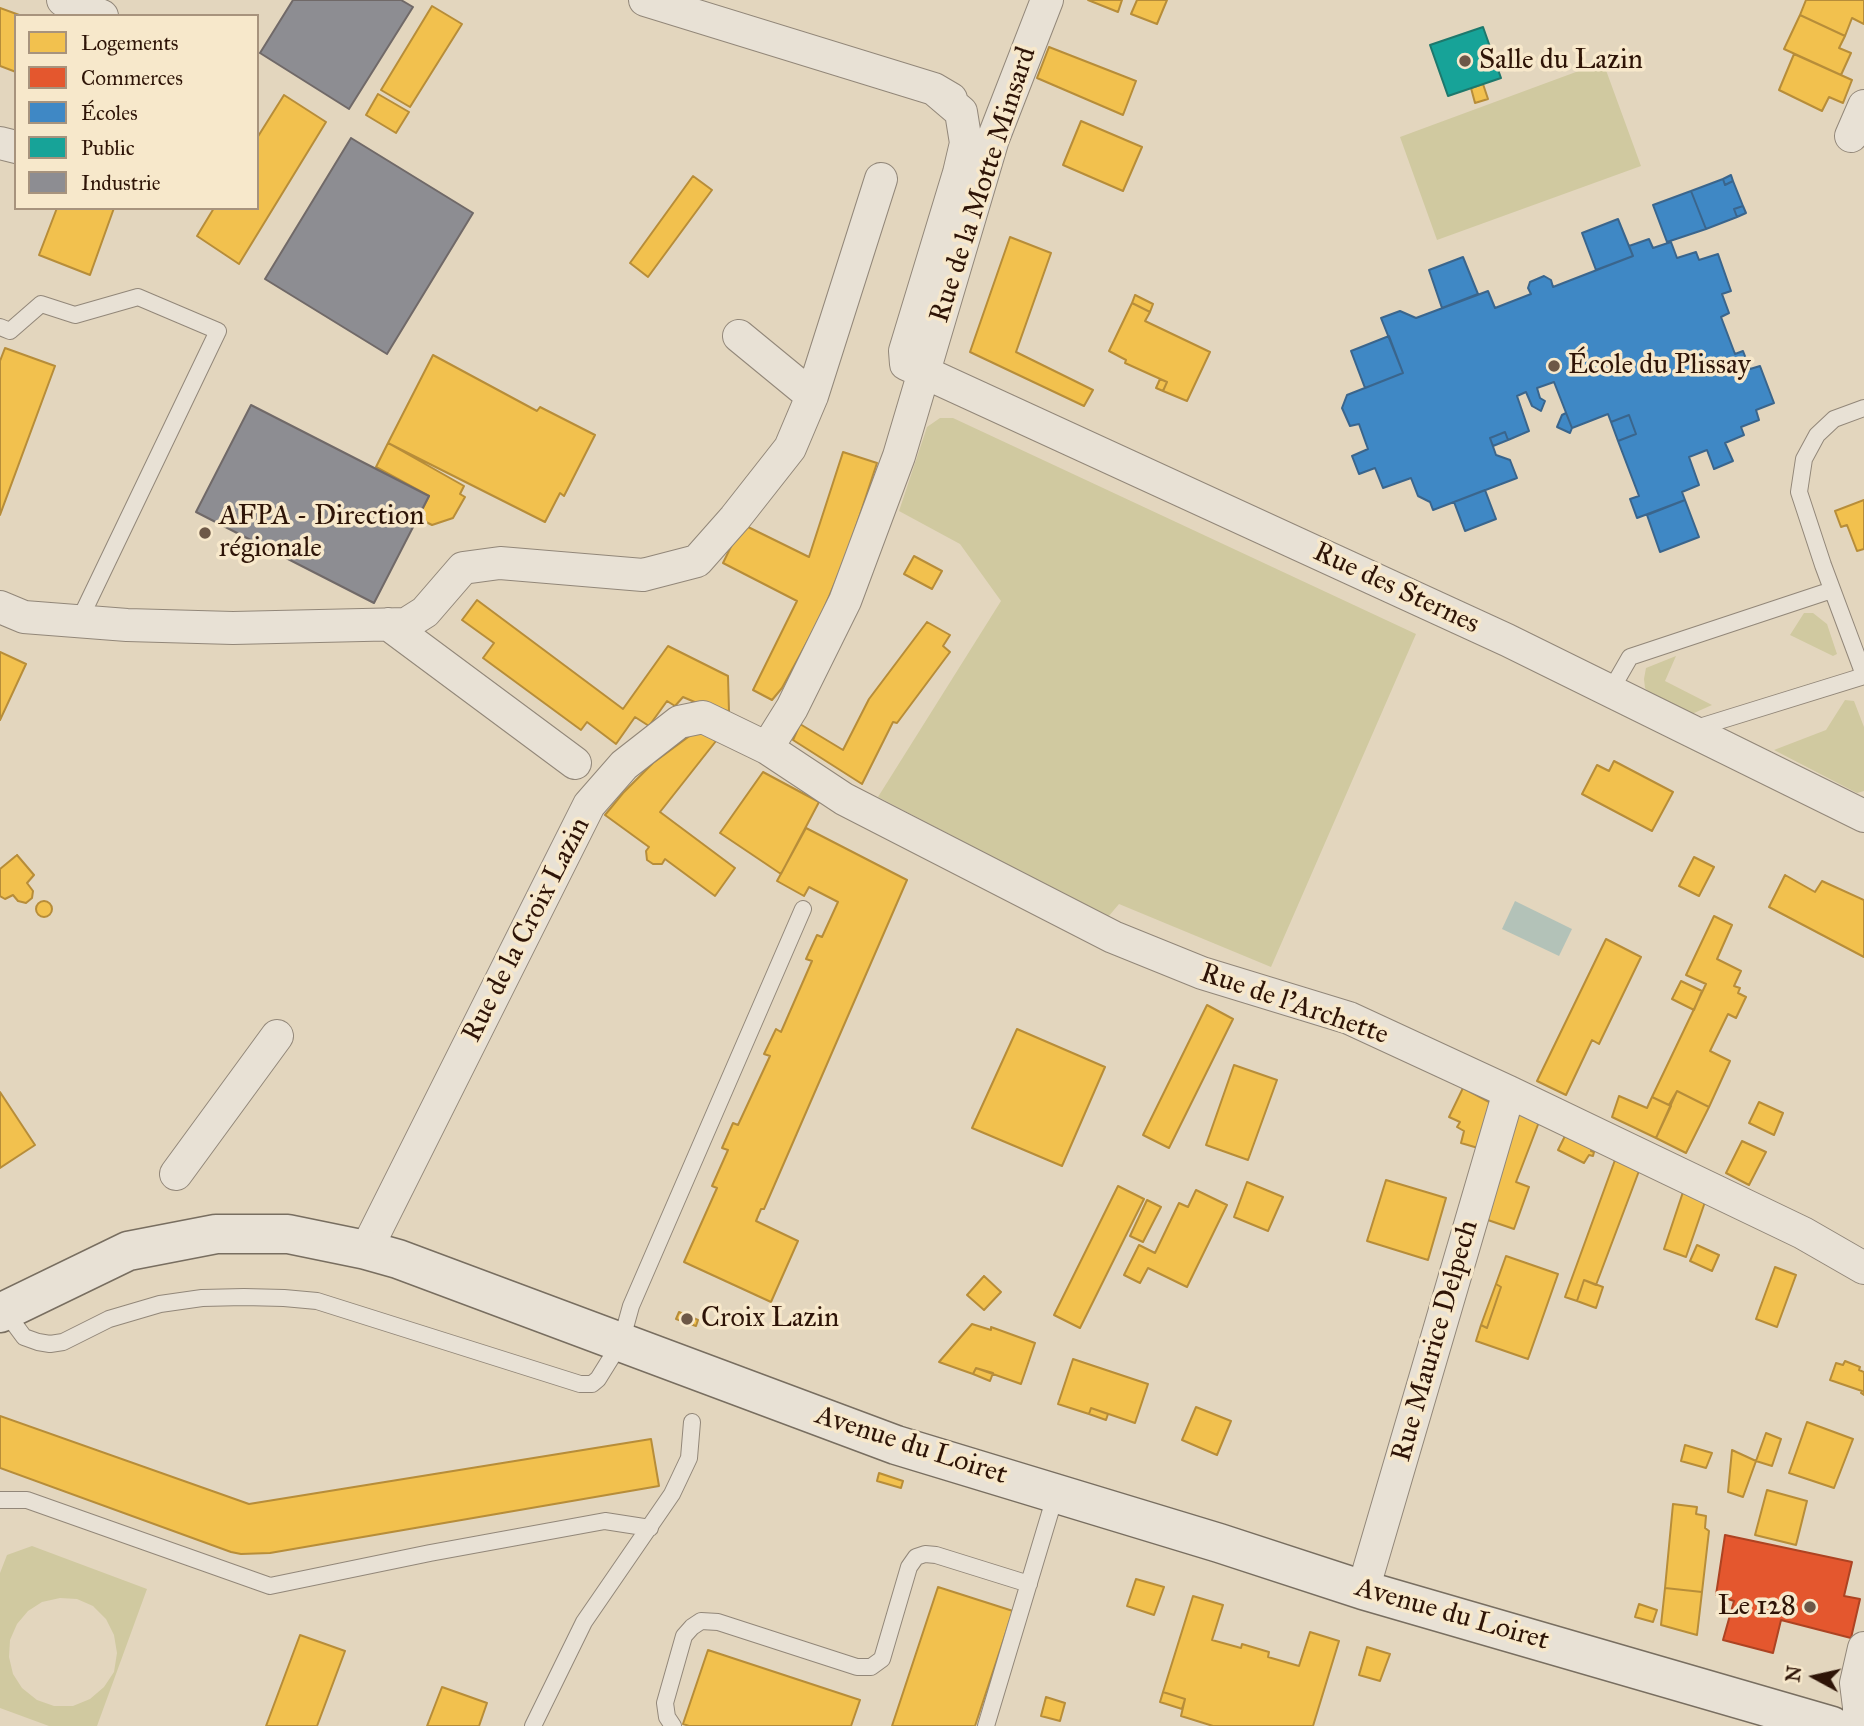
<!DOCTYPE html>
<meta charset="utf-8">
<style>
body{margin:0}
#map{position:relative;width:1864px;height:1726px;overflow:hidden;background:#e3d6be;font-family:"IM FELL Great Primer",serif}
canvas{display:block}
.legend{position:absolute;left:14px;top:14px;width:245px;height:196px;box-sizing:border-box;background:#f7e8cb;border:2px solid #a7937d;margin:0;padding:9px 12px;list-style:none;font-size:21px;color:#2e1407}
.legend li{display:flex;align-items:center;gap:14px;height:35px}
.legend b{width:35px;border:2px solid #a7937d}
.north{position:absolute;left:1780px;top:1642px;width:70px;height:70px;-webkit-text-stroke:5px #f7e8cb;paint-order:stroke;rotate:278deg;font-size:19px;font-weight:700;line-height:28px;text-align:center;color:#2e1407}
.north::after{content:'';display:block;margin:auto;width:24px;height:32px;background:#2e1407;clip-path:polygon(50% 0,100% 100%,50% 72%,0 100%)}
</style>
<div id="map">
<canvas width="1864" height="1726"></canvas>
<ul class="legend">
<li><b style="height:19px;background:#f2c14e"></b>Logements</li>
<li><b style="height:19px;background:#e4572e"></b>Commerces</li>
<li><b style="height:19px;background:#3f88c5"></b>Écoles</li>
<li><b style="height:19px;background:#17a398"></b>Public</li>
<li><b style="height:19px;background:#8d8d92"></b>Industrie</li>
</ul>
<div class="north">N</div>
</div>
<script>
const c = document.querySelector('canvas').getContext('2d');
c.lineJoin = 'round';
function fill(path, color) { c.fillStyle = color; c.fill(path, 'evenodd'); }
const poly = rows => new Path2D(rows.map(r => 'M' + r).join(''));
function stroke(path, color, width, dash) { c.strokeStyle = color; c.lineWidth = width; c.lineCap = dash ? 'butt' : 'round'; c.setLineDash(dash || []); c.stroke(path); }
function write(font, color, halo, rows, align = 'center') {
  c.font = font + ' "IM FELL Great Primer",serif'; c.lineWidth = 7; c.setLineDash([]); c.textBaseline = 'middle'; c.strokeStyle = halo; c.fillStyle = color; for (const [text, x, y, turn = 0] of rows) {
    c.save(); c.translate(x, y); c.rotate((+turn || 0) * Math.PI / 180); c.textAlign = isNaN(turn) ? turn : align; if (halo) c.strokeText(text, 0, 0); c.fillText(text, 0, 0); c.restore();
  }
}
fill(poly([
 [1603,62,1641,166,1437,240,1400,137],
 [940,418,953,418,1416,634,1271,967,1119,904,1108,917,878,797,1001,601,960,544,899,511,927,427],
 [1804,613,1813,613,1827,624,1837,654,1833,656,1790,635],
 [1676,656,1665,681,1712,705,1694,713,1685,713,1652,696,1645,688,1644,679,1646,668],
 [1845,700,1854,701,1864,727,1864,791,1857,793,1774,750,1826,730],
 [32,1546,147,1589,97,1726,49,1726,0,1708,0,1573,7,1555],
 [60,1598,77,1599,93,1606,106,1619,114,1635,117,1653,114,1672,104,1687,90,1699,73,1706,54,1706,37,1700,22,1688,13,1674,9,1657,10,1640,17,1624,28,1611,42,1602]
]), '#d0c9a0');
fill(poly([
 [1515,901,1572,929,1559,956,1502,929]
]), '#b3c2b8');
const homes = poly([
 [1088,0,1122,0,1118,12,1088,0],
 [1137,0,1167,0,1157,24,1131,14,1137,0],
 [1806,0,1864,0,1864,24,1852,18,1845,36,1800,15,1806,0],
 [432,6,462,24,410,107,381,90,432,6],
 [0,8,22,16,16,16,16,72,0,66,0,8],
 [1800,15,1845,36,1839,48,1851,53,1841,75,1784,49,1800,15],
 [1049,47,1136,81,1123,115,1037,78,1049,47],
 [1794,54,1852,80,1843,103,1829,97,1822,111,1779,90,1794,54],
 [1483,84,1488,99,1475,103,1471,88,1483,84],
 [378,94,409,112,396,133,366,115,378,94],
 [284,95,326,122,239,264,197,236,214,208,257,208,257,138,284,95],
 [1081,121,1142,147,1123,191,1063,165,1081,121],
 [693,176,712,190,648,277,630,263,693,176],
 [57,208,114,208,90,275,39,255,57,208],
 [1010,237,1051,253,1016,352,1093,390,1084,406,970,352,1010,237],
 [1135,295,1153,304,1150,312,1132,303,1135,295],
 [1132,303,1150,312,1145,321,1210,352,1187,401,1163,391,1167,382,1125,363,1126,360,1109,351,1132,303],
 [5,348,55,366,0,515,0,361,5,348],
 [433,355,537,411,540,407,595,435,564,496,560,493,545,522,388,443,433,355],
 [1160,379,1167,382,1163,391,1156,388,1160,379],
 [388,443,464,486,460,494,465,497,453,518,432,525,418,518,429,496,376,467,388,443],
 [843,452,877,463,846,557,819,620,782,688,772,700,753,690,797,601,723,563,742,524,809,557,843,452],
 [1864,500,1864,549,1857,551,1847,525,1841,527,1835,511,1864,500],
 [914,556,942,571,932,589,904,574,914,556],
 [477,600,623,709,668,646,728,676,729,711,711,709,683,697,675,706,667,701,649,726,635,717,616,744,587,722,581,730,483,658,494,643,462,620,477,600],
 [927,622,950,635,943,646,950,652,897,723,893,722,862,784,793,740,800,724,843,750,869,699,927,622],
 [0,652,26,664,0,720,0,652],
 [699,729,716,741,660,812,735,868,715,896,665,859,662,864,653,864,647,860,646,851,649,847,605,815,623,793,653,763,699,729],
 [1614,761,1673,792,1652,831,1582,794,1597,765,1609,771,1614,761],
 [763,772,819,802,781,874,720,833,763,772],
 [806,828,907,880,764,1209,761,1209,756,1221,798,1241,771,1302,684,1262,717,1188,712,1186,728,1150,722,1148,733,1123,738,1125,770,1056,764,1054,776,1029,781,1032,812,961,806,959,817,935,822,937,838,902,809,887,804,896,777,881,806,828],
 [17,855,34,875,27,883,33,891,32,898,26,903,18,901,13,895,5,899,0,896,0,869,17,855],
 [1694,857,1714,867,1699,896,1679,886,1694,857],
 [1785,875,1815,892,1822,881,1864,900,1864,957,1769,907,1785,875],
 '36 909a8 8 0 1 1 16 0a8 8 0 1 1-16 0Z',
 [1714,916,1732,925,1717,959,1741,971,1734,986,1740,988,1738,993,1746,997,1736,1018,1728,1014,1710,1051,1730,1061,1709,1107,1677,1091,1669,1105,1652,1097,1706,984,1686,975,1714,916],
 [1606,939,1641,957,1599,1044,1592,1040,1566,1095,1537,1081,1606,939],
 [1681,981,1702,991,1694,1010,1672,999,1681,981],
 [1207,1005,1233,1019,1169,1148,1143,1135,1207,1005],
 [1017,1029,1105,1067,1062,1166,972,1128,1017,1029],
 [1234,1065,1277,1080,1248,1160,1206,1145,1234,1065],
 [1463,1088,1491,1103,1478,1148,1461,1143,1464,1131,1457,1127,1460,1122,1449,1117,1463,1088],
 [1677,1091,1709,1107,1686,1153,1656,1138,1677,1091],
 [0,1092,35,1145,0,1168,0,1092],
 [1619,1096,1647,1108,1652,1097,1671,1106,1656,1138,1612,1117,1619,1096],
 [1759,1102,1783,1113,1774,1135,1749,1123,1759,1102],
 [1514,1109,1539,1122,1516,1182,1529,1187,1514,1229,1482,1218,1514,1109],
 [1566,1134,1593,1147,1591,1151,1594,1152,1593,1156,1589,1155,1584,1163,1558,1150,1566,1134],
 [1742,1141,1766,1152,1749,1185,1726,1173,1742,1141],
 [1615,1160,1639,1171,1596,1285,1584,1280,1577,1301,1565,1297,1615,1160],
 [1386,1180,1446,1198,1428,1260,1367,1241,1386,1180],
 [1247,1182,1283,1197,1268,1231,1234,1217,1247,1182],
 [1118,1186,1144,1199,1080,1328,1054,1315,1118,1186],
 [1196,1190,1227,1205,1187,1287,1148,1268,1140,1283,1124,1275,1139,1245,1155,1253,1179,1203,1188,1207,1196,1190],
 [1683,1192,1705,1202,1686,1257,1664,1249,1683,1192],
 [1147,1200,1161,1207,1143,1242,1130,1236,1147,1200],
 [1697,1245,1719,1255,1712,1271,1690,1261,1697,1245],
 [1506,1256,1558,1274,1528,1359,1476,1341,1481,1325,1487,1328,1501,1287,1496,1284,1506,1256],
 [1775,1267,1796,1275,1777,1327,1756,1319,1775,1267],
 [984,1276,1001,1292,984,1310,967,1295,984,1276],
 [1584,1280,1603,1287,1596,1308,1577,1301,1584,1280],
 [1496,1284,1501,1287,1487,1328,1481,1325,1496,1284],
 [679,1312,698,1320,696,1326,676,1319,679,1312],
 [972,1324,991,1330,991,1327,1035,1343,1021,1384,976,1368,973,1374,939,1362,972,1324],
 [1073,1359,1148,1384,1135,1423,1091,1408,1089,1414,1058,1404,1073,1359],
 [1845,1361,1860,1367,1859,1370,1864,1372,1864,1395,1861,1393,1862,1391,1830,1380,1836,1363,1843,1365,1845,1361],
 [976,1368,993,1373,990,1381,973,1374,976,1368],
 [1196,1407,1231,1421,1217,1455,1182,1440,1196,1407],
 [1091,1408,1108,1414,1106,1420,1089,1414,1091,1408],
 [0,1416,249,1504,651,1439,659,1486,270,1553,241,1554,231,1552,0,1468,0,1416],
 [1807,1422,1853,1439,1834,1488,1789,1473,1807,1422],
 [1766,1433,1781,1439,1772,1466,1756,1461,1766,1433],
 [1685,1445,1712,1453,1706,1468,1681,1461,1685,1445],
 [1732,1450,1756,1461,1743,1497,1728,1492,1732,1450],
 [879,1473,903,1481,901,1488,877,1481,879,1473],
 [1767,1490,1807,1501,1796,1545,1755,1535,1767,1490],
 [1673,1504,1697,1507,1696,1514,1706,1516,1705,1528,1709,1531,1702,1592,1665,1588,1673,1504],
 [1136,1579,1164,1587,1154,1615,1127,1606,1136,1579],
 [938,1587,1013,1611,975,1726,892,1726,938,1587],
 [1665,1588,1702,1592,1697,1635,1661,1625,1665,1588],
 [1193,1596,1223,1605,1212,1640,1241,1648,1242,1644,1269,1652,1268,1657,1299,1666,1310,1632,1339,1641,1313,1726,1213,1726,1181,1716,1185,1699,1163,1692,1193,1596],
 [1639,1604,1657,1610,1653,1622,1635,1617,1639,1604],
 [300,1635,345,1651,317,1726,266,1726,300,1635],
 [1367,1647,1390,1654,1380,1681,1359,1675,1367,1647],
 [708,1650,860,1700,851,1726,689,1726,683,1724,708,1650],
 [442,1687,487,1703,479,1726,427,1726,442,1687],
 [1163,1692,1185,1699,1182,1709,1160,1702,1163,1692],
 [1046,1697,1065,1703,1060,1721,1041,1716,1046,1697]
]);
fill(homes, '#f2c14e');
stroke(homes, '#b78d39', 2);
const shops = poly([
 [1725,1535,1852,1562,1844,1596,1860,1599,1851,1638,1781,1620,1773,1653,1723,1640,1734,1601,1716,1595,1725,1535]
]);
fill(shops, '#e4572e');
stroke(shops, '#ad4322', 2);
const schools = poly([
 [1731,175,1733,181,1725,185,1723,179,1731,175],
 [1723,179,1725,185,1733,181,1743,206,1734,209,1737,217,1706,229,1691,191,1723,179],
 [1691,191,1706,229,1667,242,1653,205,1691,191],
 [1743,206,1746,213,1737,217,1734,209,1743,206],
 [1618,219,1633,256,1596,270,1582,233,1618,219],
 [1649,239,1653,248,1671,242,1677,258,1696,252,1699,260,1718,254,1731,291,1722,294,1729,313,1721,317,1735,354,1743,351,1750,369,1760,366,1774,403,1756,410,1759,420,1741,427,1744,435,1725,443,1733,461,1714,469,1707,450,1689,457,1699,485,1682,492,1685,500,1637,518,1630,499,1639,496,1618,441,1636,434,1629,415,1611,422,1608,414,1572,428,1554,382,1537,388,1540,398,1545,401,1541,411,1532,406,1526,392,1517,396,1529,431,1508,440,1505,432,1490,438,1496,455,1510,460,1517,478,1433,510,1430,502,1418,496,1411,478,1383,488,1375,468,1359,474,1352,456,1368,449,1359,424,1350,426,1342,408,1347,395,1403,373,1381,318,1400,311,1416,318,1488,291,1495,308,1531,294,1528,288,1530,282,1544,276,1551,280,1553,287,1633,256,1629,246,1649,239],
 [1463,257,1478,294,1442,308,1429,270,1463,257],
 [1389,336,1403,373,1365,388,1351,351,1389,336],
 [1566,413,1572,428,1570,433,1557,427,1562,415,1566,413],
 [1629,415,1636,434,1618,441,1611,422,1629,415],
 [1505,432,1508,440,1493,446,1490,438,1505,432],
 [1485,490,1496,519,1465,531,1454,502,1485,490],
 [1685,500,1699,537,1660,552,1647,515,1685,500]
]);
fill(schools, '#3f88c5');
stroke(schools, '#3a658c', 2);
const public = poly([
 [1483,27,1501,78,1448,96,1430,45,1483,27]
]);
fill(public, '#17a398');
stroke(public, '#1e786c', 2);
const industry = poly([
 [293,0,401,0,413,7,349,109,260,53,293,0],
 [351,138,473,213,387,354,265,279,351,138],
 [251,405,429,496,374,603,196,512,251,405]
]);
fill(industry, '#8d8d92');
stroke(industry, '#706968', 2);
const lane = poly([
 [0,327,10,331,41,304,75,315,138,297,218,331,79,621],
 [1864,408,1834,419,1817,435,1804,459,1799,492,1823,565,1864,675],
 [1611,690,1630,657,1832,590],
 [1693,729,1864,676],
 [4,1310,24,1337,38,1342,50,1344,63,1342,109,1319,160,1304,202,1298,244,1297,284,1298,317,1301,580,1384,592,1384,598,1379,621,1342,631,1306,803,909],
 [0,1500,27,1500,270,1586,430,1553,605,1521,650,1528],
 [533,1726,584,1622,672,1494,689,1458,692,1422],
 [673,1726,667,1717,665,1703,684,1636,692,1627,701,1621,718,1622,857,1667,871,1667,882,1659,909,1567,916,1557,925,1554,936,1555,1029,1584],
 [986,1726,1056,1493]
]);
const street = poly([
 [63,0,102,16],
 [645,0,934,89,951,99],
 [934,89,961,112,966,143,959,173,905,351,906,364,1507,640,1864,816],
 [1851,136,1864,106],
 [0,143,16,147],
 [739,336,812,396],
 [0,607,24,617,127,625,233,628,406,624,425,612,463,568,500,563,643,575,697,561,735,518,790,448,812,396,881,179],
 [388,624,575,763],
 [767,748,792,708,845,601,899,456,993,139,1047,0],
 [176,1174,277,1036],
 [366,1250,589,805,624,765,679,722,703,717,767,748,844,799,1113,937,1202,973,1349,1018,1509,1092,1803,1233,1864,1268],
 [1363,1590,1509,1092],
 [1859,1726,1859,1707,1856,1683,1864,1648]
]);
const secondary = poly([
 [0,1313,128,1251,216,1234,288,1234,366,1250,398,1259,896,1445,1219,1543,1363,1590,1832,1726]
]);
stroke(lane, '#928779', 18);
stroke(street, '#928779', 34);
stroke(secondary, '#786e60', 41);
stroke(lane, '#e8e1d5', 16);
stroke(street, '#e8e1d5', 32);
stroke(secondary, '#e8e1d5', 38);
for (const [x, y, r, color] of [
 [1465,61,7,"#6d5847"],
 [1554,366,7,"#6d5847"],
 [205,533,7,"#6d5847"],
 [687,1319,7,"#6d5847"],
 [1810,1607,7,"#6d5847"]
]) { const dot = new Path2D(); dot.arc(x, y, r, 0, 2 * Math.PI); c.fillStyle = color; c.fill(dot); stroke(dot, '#f7e8cb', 2.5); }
write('28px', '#2e1407', '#f7e8cb', [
 ["Salle du Lazin",1479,61],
 ["École du Plissay",1568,366],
 ["AFPA - Direction",219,517],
 ["régionale",219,549],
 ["Croix Lazin",701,1319],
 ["Le 128",1796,1607,"right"]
], 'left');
write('28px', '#2e1407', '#f7e8cb', [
 ["Rue de la Motte Minsard",984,185,-72],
 ["Rue des Sternes",1396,589,25],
 ["Rue de la Croix Lazin",527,930,-63],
 ["Rue de l'Archette",1294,1005,19],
 ["Rue Maurice Delpech",1436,1341,-74],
 ["Avenue du Loiret",911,1446,18],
 ["Avenue du Loiret",1452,1615,16]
]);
</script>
